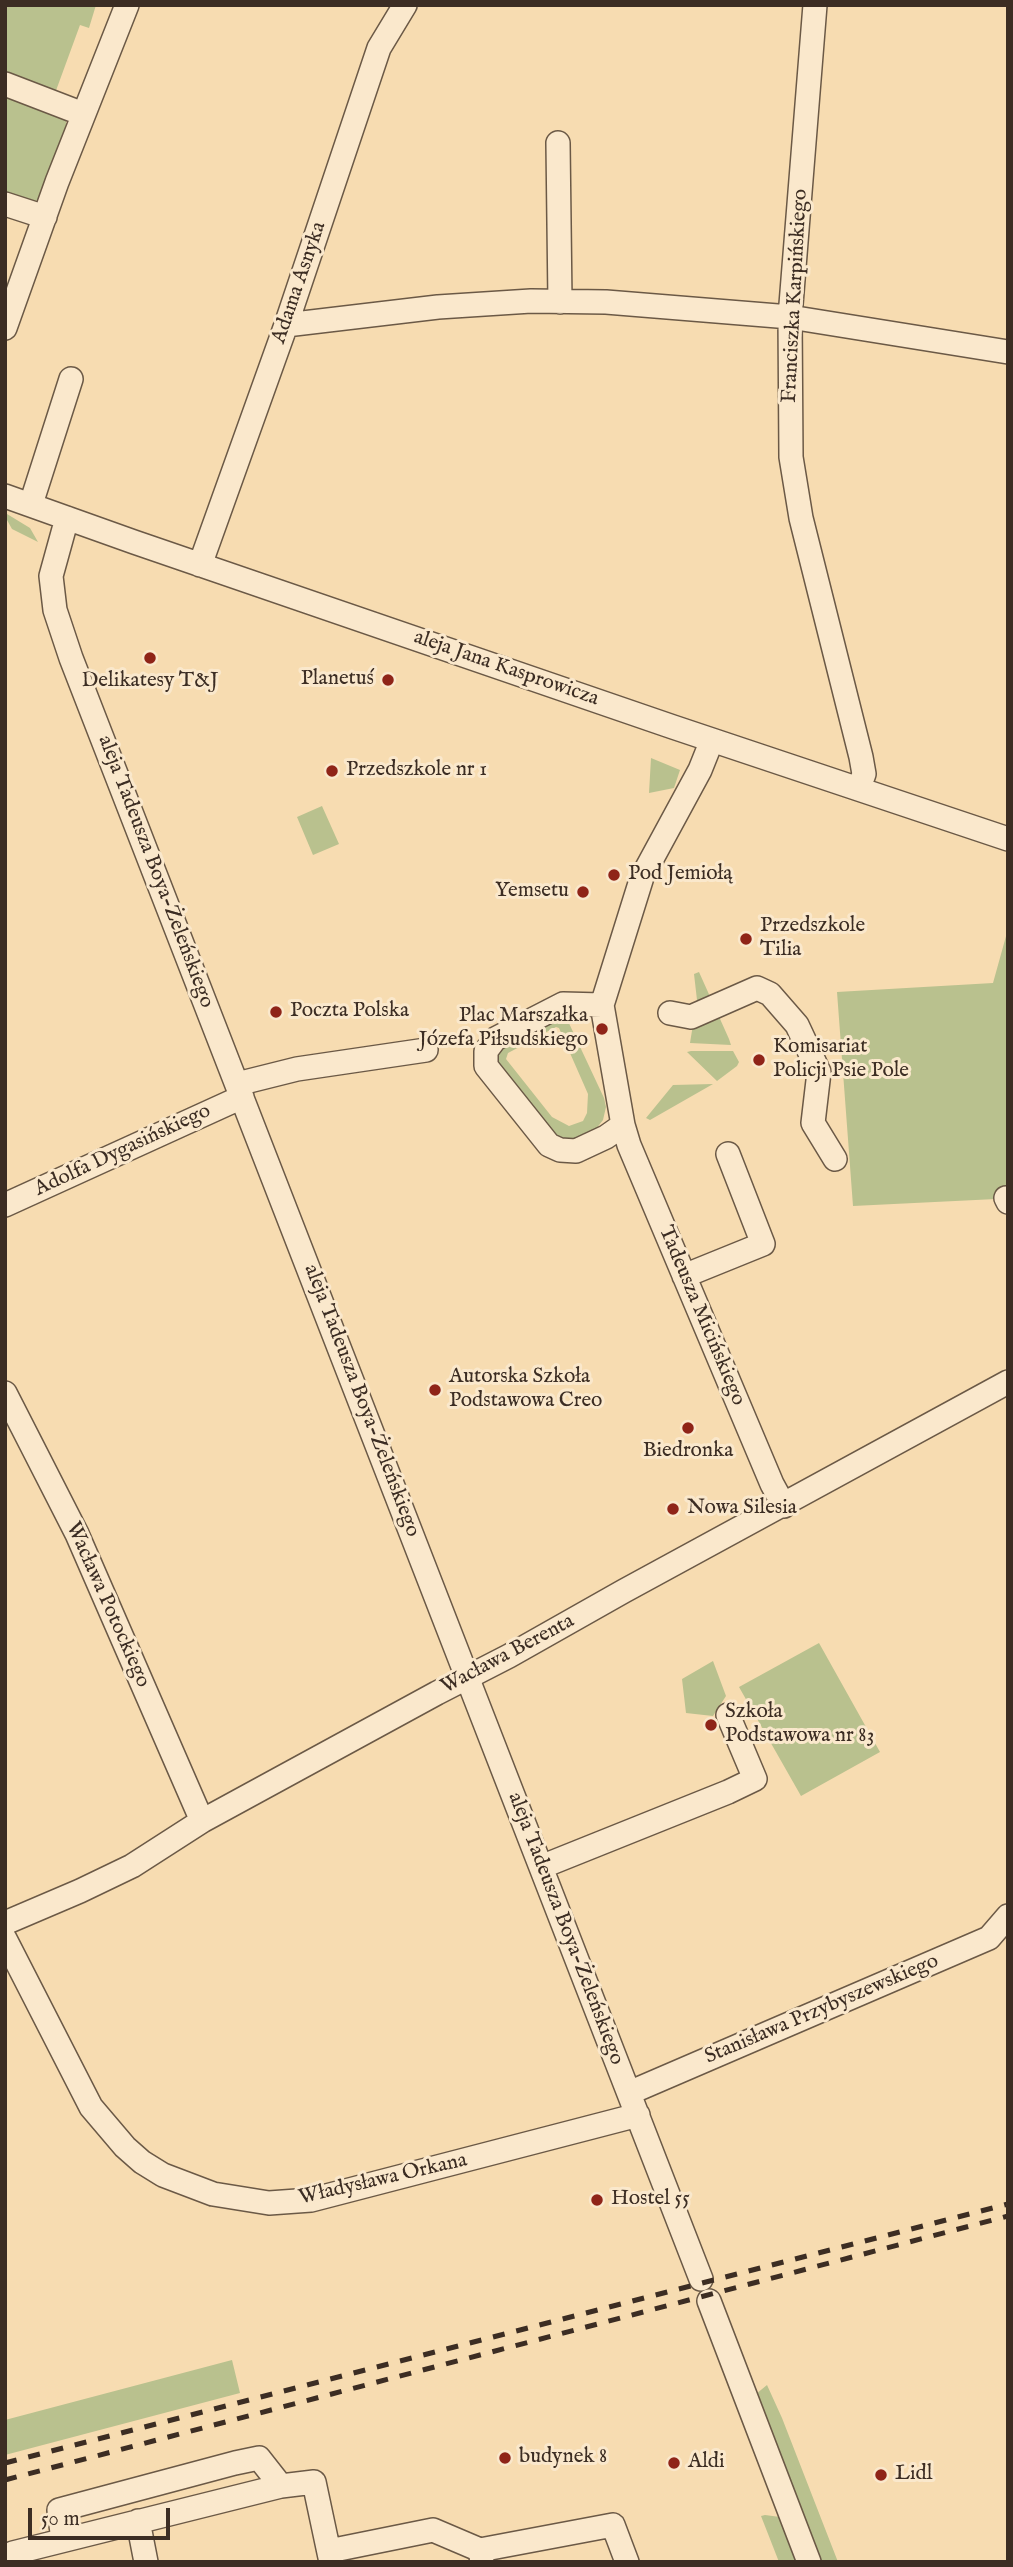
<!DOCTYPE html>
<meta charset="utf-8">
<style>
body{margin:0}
#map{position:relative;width:1013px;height:2567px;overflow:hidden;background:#f7dcb1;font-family:"IM FELL English",serif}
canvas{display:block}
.frame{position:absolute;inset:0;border:7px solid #3c2d23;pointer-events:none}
.scale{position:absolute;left:28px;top:2508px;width:142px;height:32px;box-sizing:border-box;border:4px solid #3c2d23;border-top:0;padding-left:9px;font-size:21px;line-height:24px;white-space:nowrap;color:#3c2d23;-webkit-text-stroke:5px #fae8cc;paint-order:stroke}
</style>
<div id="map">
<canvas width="1013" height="2567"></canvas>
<div class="frame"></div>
<div class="scale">50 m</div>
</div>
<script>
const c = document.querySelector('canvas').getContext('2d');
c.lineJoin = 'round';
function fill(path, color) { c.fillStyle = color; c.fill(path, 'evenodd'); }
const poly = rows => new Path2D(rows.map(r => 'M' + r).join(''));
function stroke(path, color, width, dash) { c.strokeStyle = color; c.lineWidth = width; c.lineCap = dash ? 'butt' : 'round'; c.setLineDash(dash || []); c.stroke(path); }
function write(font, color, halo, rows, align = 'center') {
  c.font = font + ' "IM FELL English",serif'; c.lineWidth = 6; c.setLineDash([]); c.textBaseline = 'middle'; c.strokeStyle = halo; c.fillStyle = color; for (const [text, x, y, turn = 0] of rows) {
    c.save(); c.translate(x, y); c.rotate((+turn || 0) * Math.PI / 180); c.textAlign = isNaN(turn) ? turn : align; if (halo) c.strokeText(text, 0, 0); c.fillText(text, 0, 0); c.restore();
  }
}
fill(poly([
 [5,5,96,5,89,28,80,25,54,96,5,78],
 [5,90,66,114,66,125,46,190,36,201,22,205,5,199],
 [7,514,30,528,38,542,12,529,7,520],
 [651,758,680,770,674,788,649,793],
 [322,806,339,844,313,855,297,817],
 [1008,929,1008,1195,996,1199,853,1206,837,992,993,983],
 [699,972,729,1039,731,1045,690,1043,697,1000,694,974],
 [560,1016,567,1019,604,1098,606,1107,603,1120,592,1134,570,1142,552,1137,491,1061,492,1055,519,1034,525,1044,508,1053,506,1059,552,1117,569,1126,583,1121,587,1113,588,1094,559,1028,556,1027,537,1037,532,1027],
 [691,1051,733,1051,739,1062,737,1066,717,1081,687,1052],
 [713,1084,650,1120,646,1118,673,1085],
 [819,1643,880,1752,801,1796,739,1687],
 [713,1661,726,1696,713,1716,686,1713,682,1679],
 [232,2360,240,2393,5,2455,5,2420],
 [767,2385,782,2418,838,2562,822,2562,756,2394],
 [765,2515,780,2517,797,2562,779,2562,761,2516]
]), '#b9c18e');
const minor = poly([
 [815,5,790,317,791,457,801,518,861,757,864,774,859,788],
 [5,84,83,114],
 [558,143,560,302],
 [5,204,45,217],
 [286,325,438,307,531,301,606,302,790,317,1008,352],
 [5,328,57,182,127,5],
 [5,496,134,542,673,727,1008,839],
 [31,504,71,379],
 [67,518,51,576,55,610,71,658,701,2279],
 [200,565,286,325,379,48,405,5],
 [602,1005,623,1125,629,1145,772,1484,784,1506],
 [670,1013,691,1017,757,988,770,994,797,1025,819,1072,813,1123,835,1159],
 [237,1084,297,1069,426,1050],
 [623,1125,606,1137,576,1151,560,1150,549,1145,486,1066,486,1051,495,1039,563,1004,602,1005,642,877,700,770,712,740],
 [1006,1198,1008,1202],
 [5,1205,242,1097],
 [684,1276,763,1244,728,1154],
 [5,1393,77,1534,202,1821],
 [541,1867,728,1792,755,1779,728,1715],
 [5,1923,80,1891,132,1866,202,1821,437,1693,509,1656,624,1591,1008,1382],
 [5,1939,91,2107,125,2147,142,2162,163,2175,213,2194,269,2203,311,2200,638,2115],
 [629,2093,989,1938,1008,1916],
 [709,2301,809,2562],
 [138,2521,146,2562],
 [63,2540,59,2510,235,2463,259,2458,281,2486],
 [329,2551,433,2530,480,2550],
 [15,2562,13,2553,281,2486,314,2482,331,2562],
 [482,2562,480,2550,613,2525,627,2562]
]);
stroke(minor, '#6b5946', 26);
stroke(minor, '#fae8cc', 23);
stroke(poly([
 [5,2463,1008,2204],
 [5,2480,1008,2216]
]), '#3c2d23', 5, [12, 12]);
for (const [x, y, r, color] of [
 [150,658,7,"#8f2418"],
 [388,680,7,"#8f2418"],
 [332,771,7,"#8f2418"],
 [614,875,7,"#8f2418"],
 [583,892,7,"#8f2418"],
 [746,939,7,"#8f2418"],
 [276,1012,7,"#8f2418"],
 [602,1029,7,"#8f2418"],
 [759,1060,7,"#8f2418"],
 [435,1390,7,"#8f2418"],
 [688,1428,7,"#8f2418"],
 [673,1509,7,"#8f2418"],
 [711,1725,7,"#8f2418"],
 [597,2200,7,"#8f2418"],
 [505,2458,7,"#8f2418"],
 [674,2463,7,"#8f2418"],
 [881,2475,7,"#8f2418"]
]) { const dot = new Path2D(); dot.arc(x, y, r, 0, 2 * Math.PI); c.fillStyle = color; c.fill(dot); stroke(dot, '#fae8cc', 2.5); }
write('21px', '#3c2d23', '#fae8cc', [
 ["Adama Asnyka",300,283,-71],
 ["Franciszka Karpińskiego",796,296,-87],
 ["aleja Jana Kasprowicza",506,669,19],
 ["aleja Tadeusza Boya-Żeleńskiego",155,872,69],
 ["Adolfa Dygasińskiego",123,1151,-25],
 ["Tadeusza Micińskiego",701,1316,67],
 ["aleja Tadeusza Boya-Żeleńskiego",361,1401,69],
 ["Wacława Potockiego",107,1605,66],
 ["Wacława Berenta",508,1655,-28],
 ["aleja Tadeusza Boya-Żeleńskiego",565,1929,69],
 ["Stanisława Przybyszewskiego",822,2010,-23],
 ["Władysława Orkana",383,2180,-13]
]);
write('21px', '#3c2d23', '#fae8cc', [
 ["Planetuś",374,680,"right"],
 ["Delikatesy T&J",150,682,"center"],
 ["Przedszkole nr 1",346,771],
 ["Pod Jemiołą",628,875],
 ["Yemsetu",569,892,"right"],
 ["Przedszkole",760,927],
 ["Tilia",760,951],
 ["Poczta Polska",290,1012],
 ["Plac Marszałka",588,1017,"right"],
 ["Józefa Piłsudskiego",588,1041,"right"],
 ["Komisariat",773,1048],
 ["Policji Psie Pole",773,1072],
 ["Autorska Szkoła",449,1378],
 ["Podstawowa Creo",449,1402],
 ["Biedronka",688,1452,"center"],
 ["Nowa Silesia",687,1509],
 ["Szkoła",725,1713],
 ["Podstawowa nr 83",725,1737],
 ["Hostel 55",611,2200],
 ["budynek 8",519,2458],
 ["Aldi",688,2463],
 ["Lidl",895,2475]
], 'left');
</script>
